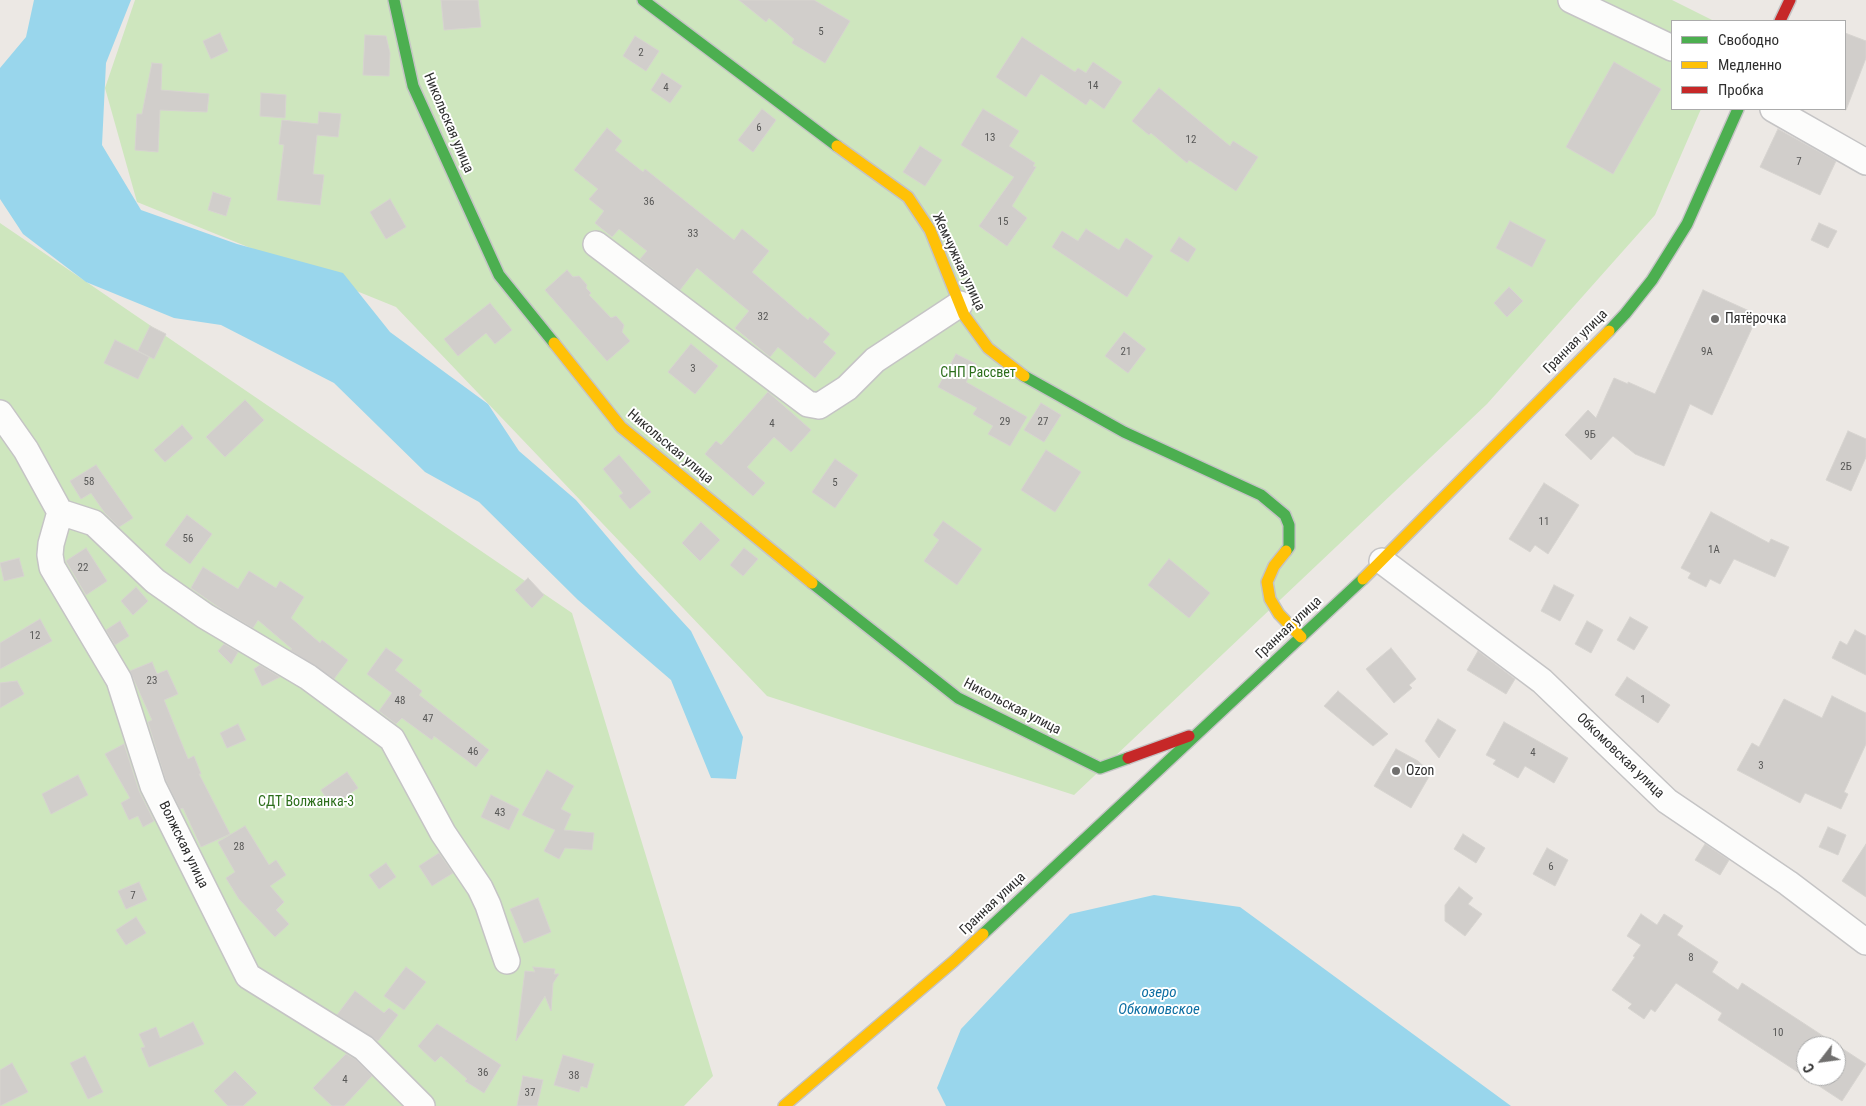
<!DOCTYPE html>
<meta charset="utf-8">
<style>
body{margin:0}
#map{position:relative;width:1866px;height:1106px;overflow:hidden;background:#ece8e4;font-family:"Roboto Condensed",sans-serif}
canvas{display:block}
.legend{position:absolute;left:1671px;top:20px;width:175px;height:90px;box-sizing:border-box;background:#fff;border:1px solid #ababab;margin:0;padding:6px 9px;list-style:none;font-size:15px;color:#2e2e2e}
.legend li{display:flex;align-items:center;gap:10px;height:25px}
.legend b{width:25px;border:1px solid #ababab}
.north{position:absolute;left:1796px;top:1036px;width:50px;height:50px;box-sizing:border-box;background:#fff;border:1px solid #ababab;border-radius:50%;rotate:240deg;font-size:14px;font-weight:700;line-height:20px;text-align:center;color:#2e2e2e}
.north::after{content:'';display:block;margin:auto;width:18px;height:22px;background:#706f6e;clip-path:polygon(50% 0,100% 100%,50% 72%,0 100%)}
</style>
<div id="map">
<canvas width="1866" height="1106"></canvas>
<ul class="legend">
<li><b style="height:6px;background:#4caf50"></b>Свободно</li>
<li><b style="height:6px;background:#ffc107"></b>Медленно</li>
<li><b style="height:6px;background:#c62828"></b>Пробка</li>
</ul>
<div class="north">С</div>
</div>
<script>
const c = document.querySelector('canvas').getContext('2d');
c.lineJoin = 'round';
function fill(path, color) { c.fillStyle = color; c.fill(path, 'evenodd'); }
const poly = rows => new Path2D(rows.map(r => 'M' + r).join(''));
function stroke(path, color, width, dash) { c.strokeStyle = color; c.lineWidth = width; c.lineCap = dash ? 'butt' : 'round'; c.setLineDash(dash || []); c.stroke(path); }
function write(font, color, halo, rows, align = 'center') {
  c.font = font + ' "Roboto Condensed",sans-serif'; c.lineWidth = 4; c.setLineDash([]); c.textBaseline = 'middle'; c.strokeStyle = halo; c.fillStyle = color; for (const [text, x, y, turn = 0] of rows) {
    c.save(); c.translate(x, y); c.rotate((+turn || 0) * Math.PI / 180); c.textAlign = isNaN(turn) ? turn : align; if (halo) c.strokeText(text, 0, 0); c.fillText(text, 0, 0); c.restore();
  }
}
fill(poly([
 [135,0,1672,0,1714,21,1672,21,1672,109,1701,109,1655,215,1487,404,1074,795,767,696,396,307,137,202,105,88],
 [0,223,572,613,713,1076,684,1106,0,1106]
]), '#cee6be');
fill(poly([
 [34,0,131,0,106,63,102,145,141,210,237,244,343,273,390,332,488,404,519,451,576,500,637,572,691,631,743,737,736,779,711,778,671,680,578,600,479,502,425,472,334,383,221,325,174,318,86,282,23,234,0,199,0,68,26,37],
 [1154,895,1240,907,1511,1106,946,1106,937,1088,961,1029,1070,914]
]), '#99d6ec');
const building = poly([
 [441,0,478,0,481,27,444,30,441,0],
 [739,0,814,0,850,21,825,63,792,43,794,39,769,18,766,22,739,0],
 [220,33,228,51,211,59,203,41,220,33],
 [1845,33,1866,41,1866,58,1846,110,1845,110,1845,33],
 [365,35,386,36,390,53,389,76,363,75,365,35],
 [635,36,659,51,646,71,623,56,635,36],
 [1022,37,1075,72,1078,68,1086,73,1093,62,1122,82,1104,109,1090,99,1086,105,1041,74,1026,97,996,77,1022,37],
 [1614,62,1661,89,1613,174,1566,147,1614,62],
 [152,63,162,64,161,90,209,94,207,112,160,110,158,152,135,150,137,114,142,114,152,63],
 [662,73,682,86,670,103,651,90,662,73],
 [1159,88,1230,146,1233,141,1258,157,1236,191,1189,160,1187,163,1151,133,1149,135,1132,121,1159,88],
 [261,93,286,95,285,118,260,116,261,93],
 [762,109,776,120,753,152,738,140,762,109],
 [983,109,1019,131,1009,146,1035,163,1033,166,1036,167,1012,206,1027,218,1007,246,979,226,1014,177,961,145,983,109],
 [319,112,341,114,338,137,317,135,313,174,324,175,320,205,277,200,284,145,279,144,282,120,318,124,319,112],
 [607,128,622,141,615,150,643,172,645,169,734,240,742,229,769,251,752,272,808,320,810,317,830,334,823,342,836,353,815,378,778,347,770,357,735,328,749,311,697,268,680,290,640,259,647,251,619,229,612,237,595,223,604,211,589,199,598,189,574,170,607,128],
 [1778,129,1836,161,1820,195,1760,167,1778,129],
 [920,146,942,160,925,186,903,172,920,146],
 [213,192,231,198,226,216,208,210,213,192],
 [390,199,406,227,386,239,370,212,390,199],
 [1510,221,1546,240,1532,267,1496,248,1510,221],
 [1819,223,1837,231,1828,248,1811,240,1819,223],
 [1086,229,1119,250,1126,238,1153,256,1127,297,1052,247,1062,231,1078,241,1086,229],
 [1179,237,1196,249,1188,262,1170,251,1179,237],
 [567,270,573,277,579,276,587,285,586,288,591,293,589,295,611,318,616,316,624,325,622,332,630,341,607,361,545,290,567,270],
 [1509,287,1523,301,1507,317,1494,303,1509,287],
 [1703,290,1758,315,1712,415,1690,404,1664,466,1635,454,1613,436,1591,460,1565,435,1588,410,1596,418,1614,378,1628,384,1628,382,1655,394,1703,290],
 [490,303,512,330,495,344,486,333,458,356,444,339,490,303],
 [150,326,166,334,154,359,138,351,150,326],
 [1124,332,1146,349,1128,373,1105,356,1124,332],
 [115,340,149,357,138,379,104,363,115,340],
 [691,344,718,366,695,394,668,372,691,344],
 [956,354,976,364,966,382,1027,417,1010,446,988,434,993,426,973,414,977,408,938,387,956,354],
 [768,392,811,430,791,452,774,437,747,467,765,483,753,496,705,454,716,441,721,445,768,392],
 [245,400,264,420,225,457,206,437,245,400],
 [1041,403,1061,415,1044,442,1024,430,1041,403],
 [182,425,193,438,165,462,154,450,182,425],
 [1848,431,1866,439,1866,457,1851,491,1826,480,1848,431],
 [1046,450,1081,472,1055,512,1021,490,1046,450],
 [619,455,651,492,630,509,619,496,623,493,603,469,619,455],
 [835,459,858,475,835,508,812,492,835,459],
 [96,465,133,518,119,527,105,513,91,493,81,499,70,481,96,465],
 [1544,483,1579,505,1548,554,1535,545,1530,552,1509,539,1544,483],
 [1711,512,1769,543,1771,539,1789,547,1775,577,1734,559,1720,584,1710,579,1706,587,1688,578,1691,573,1681,568,1711,512],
 [187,515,212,534,190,564,165,545,187,515],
 [943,521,982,549,957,585,924,561,939,540,933,535,943,521],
 [701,522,720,540,700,561,682,543,701,522],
 [86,548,107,581,86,595,66,561,86,548],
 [744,548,758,559,743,576,730,565,744,548],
 [19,558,24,576,4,581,0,563,19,558],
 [1169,559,1210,593,1189,618,1148,585,1169,559],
 [203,567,238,589,249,571,276,588,280,581,304,597,291,618,320,643,322,640,348,660,334,679,290,650,292,649,258,620,253,628,224,611,191,588,203,567],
 [528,578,544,595,532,608,515,590,528,578],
 [1554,585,1574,595,1560,621,1541,611,1554,585],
 [136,587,148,601,133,615,121,601,136,587],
 [1630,617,1648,627,1634,650,1617,640,1630,617],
 [40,619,52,641,0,669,0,643,40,619],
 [120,621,129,636,115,645,106,630,120,621],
 [1587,621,1603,630,1591,653,1575,644,1587,621],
 [1855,630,1866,636,1866,675,1832,658,1840,641,1847,645,1855,630],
 [224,644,238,652,231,664,218,651,224,644],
 [386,648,403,660,395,670,422,691,419,695,489,750,476,767,434,736,432,740,402,718,396,724,379,711,392,693,367,674,386,648],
 [1391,648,1416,679,1409,685,1412,688,1394,703,1366,669,1391,648],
 [1478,651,1515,679,1506,694,1467,670,1478,651],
 [152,662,157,674,167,670,178,694,164,700,188,759,194,756,201,774,199,774,230,834,201,847,183,808,180,809,166,781,148,722,152,720,130,671,152,662],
 [260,665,280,677,262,686,254,669,260,665],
 [1627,677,1670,705,1658,723,1615,695,1627,677],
 [17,681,24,694,0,708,0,683,17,681],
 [1338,691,1388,734,1373,746,1324,706,1338,691],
 [1832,696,1866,713,1866,744,1844,792,1848,794,1841,809,1805,793,1800,803,1737,770,1752,743,1759,747,1784,699,1822,718,1832,696],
 [1438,719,1456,730,1439,758,1425,741,1438,719],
 [1504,722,1568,758,1554,783,1525,766,1518,778,1493,764,1496,760,1486,755,1504,722],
 [238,724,246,740,227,748,220,733,238,724],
 [124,744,139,791,154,821,143,827,138,816,129,820,121,803,130,798,105,754,124,744],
 [1396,749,1418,761,1431,773,1411,808,1374,786,1396,749],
 [547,770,574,786,561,809,571,814,564,830,594,833,592,850,565,848,559,859,544,851,555,830,522,815,547,770],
 [347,772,358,788,332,806,321,790,347,772],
 [78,775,88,795,51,814,42,794,78,775],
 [491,795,519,809,509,830,481,817,491,795],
 [245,826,269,865,276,860,286,875,270,886,284,902,276,910,289,924,275,937,239,899,226,878,235,872,218,842,245,826],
 [1828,827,1846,835,1838,855,1819,847,1828,827],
 [1463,834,1485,848,1476,863,1454,849,1463,834],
 [1705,844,1729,860,1720,875,1695,860,1705,844],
 [1866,844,1866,897,1842,881,1866,844],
 [1547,848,1568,860,1555,886,1533,874,1547,848],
 [439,853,453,873,432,886,419,866,439,853],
 [386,863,396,877,379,889,369,875,386,863],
 [139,882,147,900,126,909,118,891,139,882],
 [1459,887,1473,898,1468,904,1482,914,1465,936,1445,921,1445,905,1459,887],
 [538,898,551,932,524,943,510,909,538,898],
 [1641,914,1657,925,1664,914,1683,926,1677,935,1718,962,1712,972,1738,990,1742,983,1866,1064,1842,1101,1718,1020,1722,1013,1676,983,1655,1012,1651,1009,1644,1019,1628,1008,1632,1004,1612,990,1635,957,1633,956,1641,945,1627,936,1641,914],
 [1806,1046,1836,1046,1836,1076,1806,1076,1806,1046],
 [136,917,146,933,126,945,116,930,136,917],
 [406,967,426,982,404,1010,384,996,406,967],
 [533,967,555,969,554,974,559,974,553,983,551,1011,545,996,516,1041,525,971,535,972,533,967],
 [355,991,384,1013,389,1008,398,1015,378,1041,337,1015,355,991],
 [193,1022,204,1044,149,1067,141,1048,145,1047,139,1034,156,1027,160,1038,193,1022],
 [437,1024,501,1065,484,1093,465,1081,467,1079,441,1056,435,1062,418,1046,437,1024],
 [346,1054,355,1059,372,1076,344,1106,332,1106,313,1088,346,1054],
 [563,1055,594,1064,587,1088,581,1086,579,1092,554,1085,563,1055],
 [85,1056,103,1092,88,1099,70,1063,85,1056],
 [12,1063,28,1092,0,1106,0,1070,12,1063],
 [235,1071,257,1093,243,1106,228,1106,214,1091,235,1071],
 [523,1076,543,1080,537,1106,517,1106,523,1076]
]);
fill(building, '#d1cecb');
stroke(building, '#d7d4d0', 1);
const street = poly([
 [1571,0,1672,48],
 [1773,109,1866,162],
 [596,244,808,404,819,406,847,388,875,360,960,304],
 [0,413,26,450,60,512,94,523,155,581,205,616,308,677,392,739,443,833,480,888,488,905,507,961],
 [60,512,51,544,50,555,52,567,119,680,153,786,248,976,364,1048,422,1106],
 [1382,561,1542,681,1667,801,1788,883,1866,942]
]);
const fast = poly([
 [394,0,413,86,499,275,554,343],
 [643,0,837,146],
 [1609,331,1625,314,1652,280,1687,224,1738,109],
 [1024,376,1124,432,1261,495,1285,515,1289,525,1289,547,1286,551],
 [812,583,958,698,1100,768,1128,758],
 [983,934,1363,579]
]);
const slow = poly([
 [837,146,908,197,930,230,964,315,988,348,1024,376],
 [554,343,621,427,812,583],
 [1286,551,1274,566,1267,582,1270,599,1279,614,1301,637],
 [1363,579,1609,331],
 [784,1106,954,961,983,934]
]);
const jam = poly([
 [1780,21,1790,0],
 [1128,758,1189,736]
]);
stroke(street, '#c5c4c5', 28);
stroke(fast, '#c5c4c5', 14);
stroke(slow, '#c5c4c5', 14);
stroke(jam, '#c5c4c5', 14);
stroke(street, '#fcfcfb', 25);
stroke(fast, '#4caf50', 11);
stroke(slow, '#ffc107', 11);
stroke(jam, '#c62828', 11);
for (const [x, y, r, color] of [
 [1715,319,5,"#706f6e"],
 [1396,771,5,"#706f6e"]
]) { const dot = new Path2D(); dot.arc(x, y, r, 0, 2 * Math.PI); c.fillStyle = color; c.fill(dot); stroke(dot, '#fff', 2); }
write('11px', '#585857', null, [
 ["5",821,32],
 ["2",641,53],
 ["14",1093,86],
 ["4",666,88],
 ["6",759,128],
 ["13",990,138],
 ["12",1191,140],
 ["7",1799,162],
 ["36",649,202],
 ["15",1003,222],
 ["33",693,234],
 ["32",763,317],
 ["21",1126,352],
 ["9А",1707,352],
 ["3",693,369],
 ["29",1005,422],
 ["27",1043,422],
 ["4",772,424],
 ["9Б",1590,435],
 ["2Б",1846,467],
 ["58",89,482],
 ["5",835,483],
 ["11",1544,522],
 ["56",188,539],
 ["1А",1714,550],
 ["22",83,568],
 ["12",35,636],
 ["23",152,681],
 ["1",1643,700],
 ["48",400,701],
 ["47",428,719],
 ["46",473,752],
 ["4",1533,753],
 ["3",1761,766],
 ["43",500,813],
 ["28",239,847],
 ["6",1551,867],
 ["7",133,896],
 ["8",1691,958],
 ["10",1778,1033],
 ["36",483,1073],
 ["38",574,1076],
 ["4",345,1080],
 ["37",530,1093]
]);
write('14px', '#2e2e2e', '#fff', [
 ["Никольская улица",448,123,67],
 ["Жемчужная улица",958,262,65],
 ["Гранная улица",1576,342,-45],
 ["Никольская улица",670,447,40],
 ["Гранная улица",1289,628,-43],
 ["Никольская улица",1012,707,27],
 ["Обкомовская улица",1620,756,44],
 ["Волжская улица",183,845,64],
 ["Гранная улица",993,904,-43]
]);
write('14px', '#2e2e2e', '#fff', [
 ["Пятёрочка",1725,319],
 ["Ozon",1406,771]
], 'left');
write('14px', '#2c6e1b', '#fff', [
 ["СНП Рассвет",978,373],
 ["СДТ Волжанка-3",306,802]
]);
write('italic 15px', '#0d6fa3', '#fff', [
 ["озеро",1159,993],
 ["Обкомовское",1159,1010]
]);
</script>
